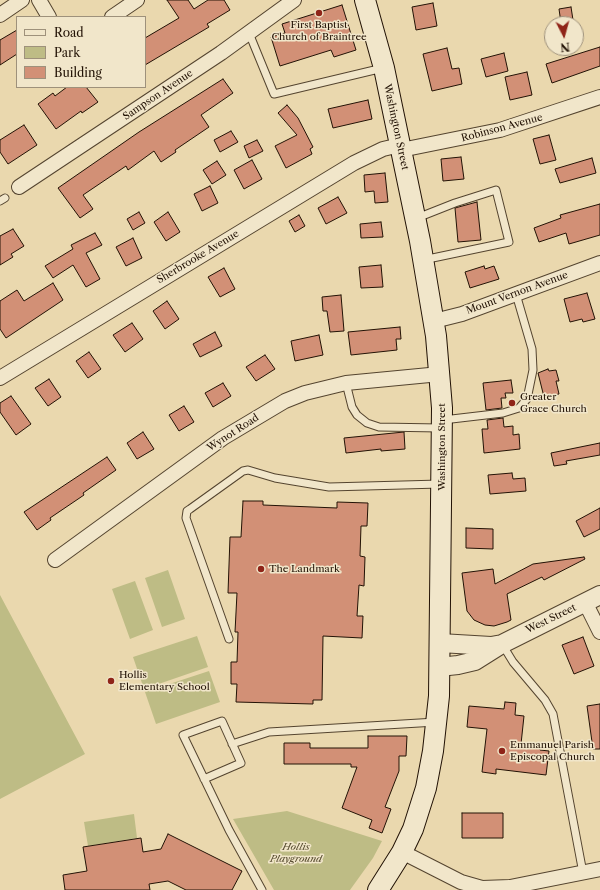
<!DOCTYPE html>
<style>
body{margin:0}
#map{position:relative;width:600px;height:890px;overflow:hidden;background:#ead8ae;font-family:"Libre Caslon Text",serif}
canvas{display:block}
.legend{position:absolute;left:16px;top:16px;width:130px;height:72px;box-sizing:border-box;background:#f1e6ca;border:1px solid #9e917b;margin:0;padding:5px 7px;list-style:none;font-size:12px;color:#221205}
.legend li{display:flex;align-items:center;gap:8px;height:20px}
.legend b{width:20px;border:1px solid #9e917b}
.north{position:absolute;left:544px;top:16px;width:40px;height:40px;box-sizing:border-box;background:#f1e6ca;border:1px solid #9e917b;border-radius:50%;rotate:174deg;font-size:11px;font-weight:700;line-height:16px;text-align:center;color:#221205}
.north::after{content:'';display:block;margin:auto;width:14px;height:18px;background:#8f2418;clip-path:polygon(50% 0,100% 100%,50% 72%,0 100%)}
</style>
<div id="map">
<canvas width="600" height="890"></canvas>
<ul class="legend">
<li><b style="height:5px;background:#f1e6ca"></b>Road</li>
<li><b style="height:11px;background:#bebc85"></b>Park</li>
<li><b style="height:11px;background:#d29076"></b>Building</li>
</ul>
<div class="north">N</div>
</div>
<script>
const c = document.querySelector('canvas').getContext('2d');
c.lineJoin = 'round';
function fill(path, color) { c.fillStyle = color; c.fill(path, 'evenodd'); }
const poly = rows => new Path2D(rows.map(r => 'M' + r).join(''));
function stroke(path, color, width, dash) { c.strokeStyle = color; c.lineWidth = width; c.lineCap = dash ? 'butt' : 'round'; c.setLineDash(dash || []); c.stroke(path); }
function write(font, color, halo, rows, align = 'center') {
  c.font = font + ' "Libre Caslon Text",serif'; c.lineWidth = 3; c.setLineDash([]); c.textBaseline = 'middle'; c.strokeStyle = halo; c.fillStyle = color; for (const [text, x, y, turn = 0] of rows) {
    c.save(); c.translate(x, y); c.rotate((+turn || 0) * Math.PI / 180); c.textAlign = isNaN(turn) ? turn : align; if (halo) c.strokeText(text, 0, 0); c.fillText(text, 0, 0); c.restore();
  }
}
fill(poly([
 [168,570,185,619,162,627,145,578],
 [135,581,153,630,130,639,112,589],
 [0,595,85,754,0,799],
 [197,636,208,667,144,689,133,657],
 [209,671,220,702,156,724,145,692],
 [287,811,382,841,373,858,350,890,274,890,233,819],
 [134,814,137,838,88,846,84,822]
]), '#bebc85');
const building = poly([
 [167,0,188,0,194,9,208,0,224,0,230,10,207,24,209,27,145,65,145,38,179,18,167,0],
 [433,3,437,26,416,30,412,7,433,3],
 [342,5,356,50,334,57,331,50,280,66,271,37,285,33,282,24,342,5],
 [571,7,573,20,561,23,559,9,571,7],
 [17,30,17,54,0,65,0,40,17,30],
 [600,47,600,66,552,83,546,64,600,47],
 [447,48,452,69,459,68,462,84,432,91,423,54,447,48],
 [504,53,508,71,486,77,481,59,504,53],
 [527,72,532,95,510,100,505,77,527,72],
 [223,79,233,93,201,115,209,127,175,150,176,152,161,162,154,151,128,170,126,166,83,195,93,209,80,218,58,188,139,132,223,79],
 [67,87,86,87,98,102,82,113,81,111,56,129,38,104,53,93,55,96,67,87],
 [368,100,372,119,333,128,328,109,368,100],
 [287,105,298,118,313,147,310,149,312,154,286,168,275,146,297,135,278,113,287,105],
 [24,125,37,145,8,164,0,152,0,140,24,125],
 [231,131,238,142,220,152,214,140,231,131],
 [549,135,556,160,540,164,533,139,549,135],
 [257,140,263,151,249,158,244,146,257,140],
 [461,157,464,179,443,181,441,159,461,157],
 [592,158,596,173,560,183,555,169,592,158],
 [252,160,262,179,244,189,234,170,252,160],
 [217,161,226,175,212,184,203,170,217,161],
 [385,173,388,202,375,203,374,191,365,192,364,175,385,173],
 [210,186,218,203,202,211,194,194,210,186],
 [338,197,347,213,326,224,318,208,338,197],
 [477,202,481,240,458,242,455,208,477,202],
 [600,204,600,235,569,244,566,233,539,242,534,228,561,218,560,215,600,204],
 [139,212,145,223,133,230,127,219,139,212],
 [168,212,180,232,166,241,154,222,168,212],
 [299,215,305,226,295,232,289,221,299,215],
 [381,222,383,237,361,238,360,224,381,222],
 [13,229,24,246,11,254,13,257,0,265,0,236,13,229],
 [95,233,102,245,86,253,100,279,86,287,73,265,53,278,45,266,73,249,71,245,95,233],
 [133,238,142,258,126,266,116,247,133,238],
 [381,265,383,287,361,288,359,267,381,265],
 [484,266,485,269,494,266,499,279,470,288,465,272,484,266],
 [224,268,235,289,220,297,208,277,224,268],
 [53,283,63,300,6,338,0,329,0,301,17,290,24,301,53,283],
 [587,293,595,319,583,322,582,319,570,322,564,299,587,293],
 [341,295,344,331,330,332,327,311,323,311,322,297,341,295],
 [167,301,179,319,165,329,153,311,167,301],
 [132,323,143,339,125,352,113,335,132,323],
 [400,327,401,339,396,339,397,350,351,355,348,332,400,327],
 [215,332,222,346,200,357,193,344,215,332],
 [319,335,323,355,295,361,291,341,319,335],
 [89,352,101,369,88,378,76,361,89,352],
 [265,355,275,369,256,381,246,367,265,355],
 [548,369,549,371,556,370,559,381,556,381,559,394,544,397,538,373,548,369],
 [49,379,61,397,48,406,35,388,49,379],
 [511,380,513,393,505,393,506,398,501,398,502,408,486,410,483,383,511,380],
 [223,383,231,396,213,407,205,393,223,383],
 [11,396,31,424,16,435,0,412,0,403,11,396],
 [184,406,194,422,179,431,169,415,184,406],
 [503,418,504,427,513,426,513,435,519,434,520,449,484,453,482,429,488,429,487,420,503,418],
 [143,432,154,449,137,459,127,443,143,432],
 [404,432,405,449,381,451,381,449,346,453,344,438,404,432],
 [600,443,600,455,566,461,567,464,554,466,551,453,600,443],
 [107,457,116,470,83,493,84,495,50,518,51,520,37,530,24,512,107,457],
 [512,473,513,479,525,478,526,491,490,494,488,475,512,473],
 [243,501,263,501,263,505,337,508,337,502,368,503,367,526,361,526,360,556,365,557,364,586,359,585,357,616,363,616,362,638,323,636,322,700,313,700,313,704,236,702,237,684,231,684,231,662,237,662,238,632,235,632,237,593,228,593,230,537,241,537,243,501],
 [600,508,600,529,584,537,576,521,600,508],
 [466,528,493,529,493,549,466,548,466,528],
 [584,557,585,559,544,580,542,577,507,594,511,620,507,622,494,626,485,625,474,620,467,611,462,573,493,569,495,584,533,564,584,557],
 [583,637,594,666,574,674,562,645,583,637],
 [505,702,516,703,515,715,524,716,521,744,541,746,540,750,549,751,546,775,496,769,496,774,482,772,487,729,467,727,469,706,504,709,505,702],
 [600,704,600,749,593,749,587,706,600,704],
 [368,736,407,736,406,756,399,756,399,771,385,807,391,809,382,833,369,828,372,820,342,808,357,767,351,767,351,764,284,764,284,743,310,743,310,748,368,748,368,736],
 [462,813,503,813,503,838,462,838,462,813],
 [168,834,242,871,232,890,186,890,168,881,149,884,150,890,65,890,63,875,87,871,83,847,141,838,143,852,161,849,168,834]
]);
fill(building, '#d29076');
stroke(building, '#221205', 1);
const service = poly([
 [249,33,274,94,383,68],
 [0,201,5,198],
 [417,218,455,203,496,190,509,242,423,260],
 [346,383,352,407,357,415,367,423,379,427,440,428],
 [443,420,503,413,519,408,527,399,533,370,532,349,516,294],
 [229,639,186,518,187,511,190,509,243,471,248,470,275,478,329,487,440,484],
 [502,644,513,662,545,700,553,714,583,873],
 [232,744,269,732,436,722],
 [204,779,241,763,222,721,183,735,229,830,262,890]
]);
const minor = poly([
 [39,0,49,17],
 [0,15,22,0],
 [112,17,137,0],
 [401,150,500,130,600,97],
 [19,187,221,53,294,0],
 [434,321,462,314,600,263],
 [0,378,354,163,383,149,400,145],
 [55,560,223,438,285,401,305,393,346,383,440,374],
 [585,602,600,632],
 [402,852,461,882,482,888,510,887,600,869]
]);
const tertiary = poly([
 [440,643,491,646,502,644],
 [439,667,458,665,475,661,502,644,600,595]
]);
const secondary = poly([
 [365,0,384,68,420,241,436,336,442,408,439,696,433,751,426,788,413,829,402,852,378,890]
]);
stroke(service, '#54442f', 9);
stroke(minor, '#54442f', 16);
stroke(tertiary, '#54442f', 20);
stroke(secondary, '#221205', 22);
stroke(service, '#f1e6ca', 7);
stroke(minor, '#f1e6ca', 14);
stroke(tertiary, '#f1e6ca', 18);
stroke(secondary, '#f1e6ca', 20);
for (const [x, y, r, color] of [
 [319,13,4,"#8f2418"],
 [512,403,4,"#8f2418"],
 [261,569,4,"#8f2418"],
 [111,681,4,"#8f2418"],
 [502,751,4,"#8f2418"]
]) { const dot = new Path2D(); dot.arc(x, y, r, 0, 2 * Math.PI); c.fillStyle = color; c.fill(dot); stroke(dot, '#f1e6ca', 1.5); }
write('10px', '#221205', '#f1e6ca', [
 ["First Baptist",319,25,"center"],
 ["Church of Braintree",319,37,"center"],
 ["Greater",520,397],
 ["Grace Church",520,409],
 ["The Landmark",269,569],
 ["Hollis",119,675],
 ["Elementary School",119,687],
 ["Emmanuel Parish",510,745],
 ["Episcopal Church",510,757]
], 'left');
write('10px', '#221205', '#f1e6ca', [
 ["Sampson Avenue",158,95,-34],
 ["Washington Street",396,127,78],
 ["Robinson Avenue",502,128,-15],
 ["Sherbrooke Avenue",198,257,-31],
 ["Mount Vernon Avenue",517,293,-20],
 ["Wynot Road",233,433,-33],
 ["Washington Street",442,447,-90],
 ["West Street",551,619,-26]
]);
write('italic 10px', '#594e32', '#f1e6ca', [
 ["Hollis",296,847],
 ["Playground",296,859]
]);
</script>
